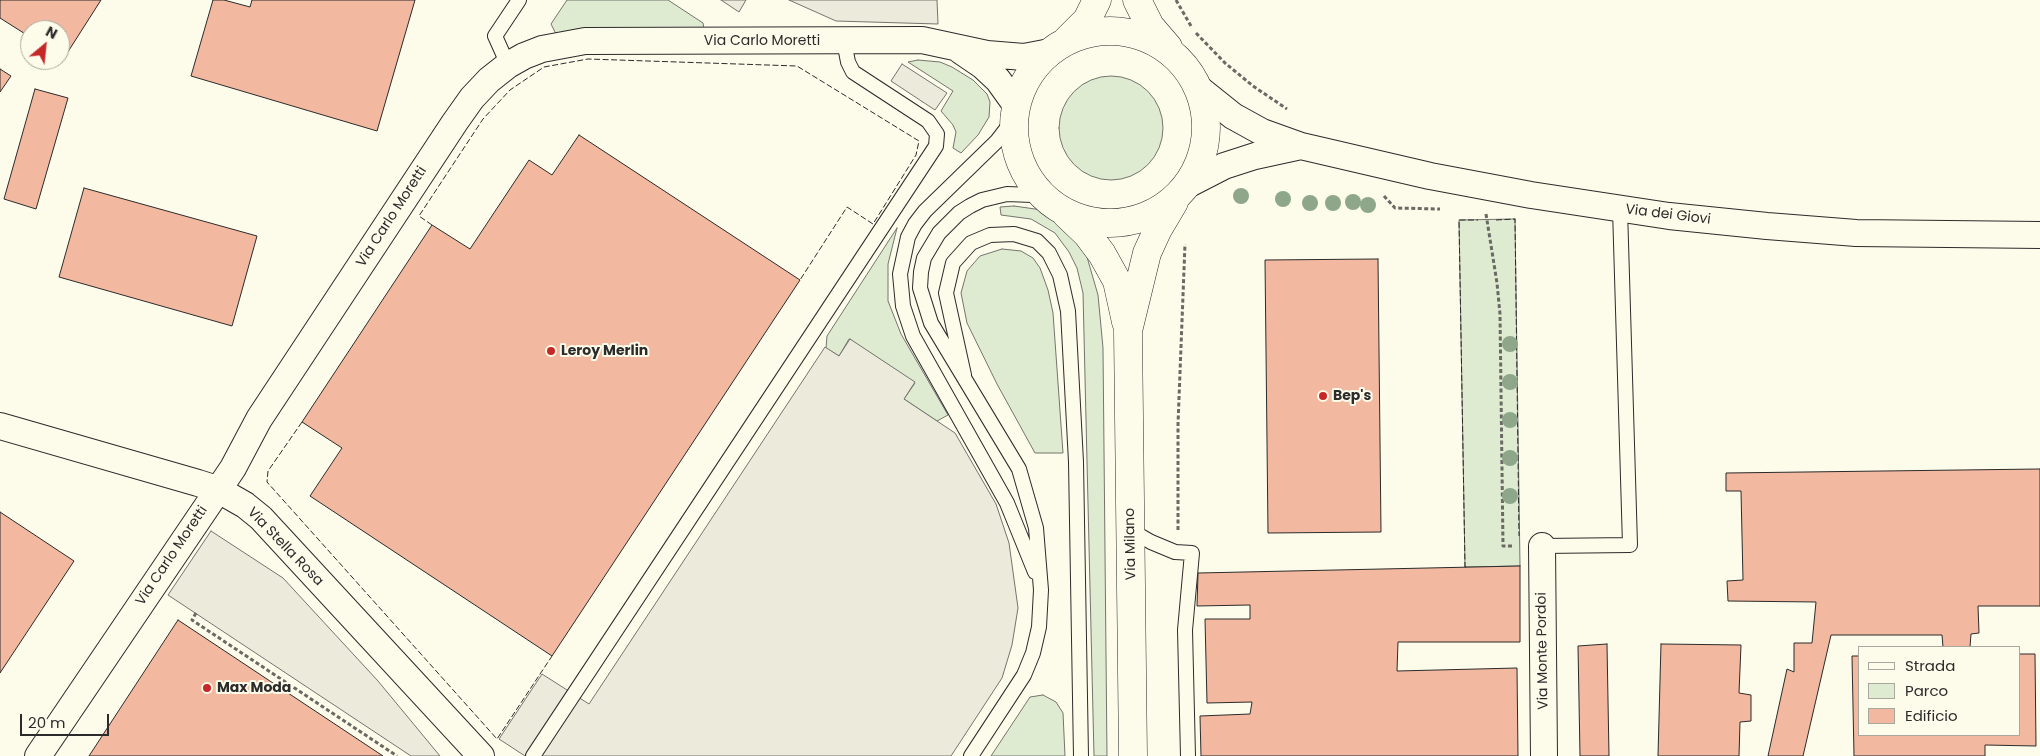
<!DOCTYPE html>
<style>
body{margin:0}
#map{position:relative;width:2040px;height:756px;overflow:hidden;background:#fdfbea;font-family:Poppins,sans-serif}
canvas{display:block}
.legend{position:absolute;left:1858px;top:646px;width:162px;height:90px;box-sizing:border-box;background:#fdfbea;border:1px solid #a9a89e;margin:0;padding:6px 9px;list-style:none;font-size:15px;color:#2b2b2b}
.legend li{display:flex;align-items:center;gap:10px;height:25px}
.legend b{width:25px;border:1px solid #a9a89e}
.north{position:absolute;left:20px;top:20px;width:50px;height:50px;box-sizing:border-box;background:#fdfbea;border:1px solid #a9a89e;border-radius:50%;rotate:28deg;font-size:14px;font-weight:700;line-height:20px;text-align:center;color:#2b2b2b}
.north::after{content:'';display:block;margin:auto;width:18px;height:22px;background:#c62828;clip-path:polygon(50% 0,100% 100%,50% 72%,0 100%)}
.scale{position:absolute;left:20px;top:714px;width:89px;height:22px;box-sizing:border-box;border:2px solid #2b2b2b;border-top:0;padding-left:6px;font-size:15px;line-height:18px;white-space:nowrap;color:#2b2b2b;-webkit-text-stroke:4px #fdfbea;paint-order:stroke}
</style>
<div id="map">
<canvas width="2040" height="756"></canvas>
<ul class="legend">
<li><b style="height:6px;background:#fdfbea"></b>Strada</li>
<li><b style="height:14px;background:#deebd1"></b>Parco</li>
<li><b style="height:14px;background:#f2b8a0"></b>Edificio</li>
</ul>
<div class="north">N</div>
<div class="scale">20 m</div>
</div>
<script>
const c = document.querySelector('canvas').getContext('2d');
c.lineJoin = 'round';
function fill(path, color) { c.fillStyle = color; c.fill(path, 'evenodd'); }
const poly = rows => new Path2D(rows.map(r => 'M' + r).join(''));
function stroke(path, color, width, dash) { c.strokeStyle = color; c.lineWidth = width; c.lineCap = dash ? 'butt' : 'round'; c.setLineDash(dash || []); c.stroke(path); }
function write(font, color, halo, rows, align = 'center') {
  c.font = font + ' Poppins,sans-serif'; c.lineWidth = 4; c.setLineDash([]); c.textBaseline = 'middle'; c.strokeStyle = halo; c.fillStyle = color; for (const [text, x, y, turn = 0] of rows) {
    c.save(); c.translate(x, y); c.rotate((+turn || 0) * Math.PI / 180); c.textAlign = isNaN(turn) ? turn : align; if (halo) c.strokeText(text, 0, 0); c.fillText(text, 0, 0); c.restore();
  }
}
const green = poly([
 [567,0,668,0,703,23,705,34,557,36,551,24,567,0],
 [918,60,940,62,952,67,973,80,987,94,990,102,989,117,978,135,961,153,953,148,956,132,953,125,941,111,953,91,908,62,918,60],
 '1059 128a52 52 0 1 1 104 0a52 52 0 1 1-104 0Z',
 [1014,206,1042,210,1059,220,1081,247,1087,257,1098,295,1103,348,1107,756,1094,756,1083,293,1077,268,1069,252,1055,233,1031,219,1001,215,1000,207,1014,206],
 [1515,219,1520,566,1465,567,1459,220,1515,219],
 [897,228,888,264,888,301,901,334,948,415,937,421,904,399,915,383,849,339,839,356,826,348,827,336,897,228],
 [1002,249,1021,251,1033,258,1040,268,1048,290,1053,313,1063,453,1035,453,997,384,967,323,961,293,967,271,980,256,1002,249],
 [1043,695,1056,702,1063,713,1065,756,991,756,1030,697,1043,695]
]);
fill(green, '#deebd1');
stroke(green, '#74746e', 1);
const parking = poly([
 [721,0,746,0,739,12,721,0],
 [789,0,937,0,938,24,836,21,789,0],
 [902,64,947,93,935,110,891,81,902,64],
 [850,339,915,382,904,399,955,433,996,504,1009,543,1018,608,1012,645,1002,678,951,756,525,756,499,739,542,674,589,704,825,347,839,356,850,339],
 [211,531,283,578,378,681,440,756,411,756,168,595,211,531]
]);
fill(parking, '#eceadb');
stroke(parking, '#74746e', 1);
const building = poly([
 [0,0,101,0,64,58,60,56,60,30,30,30,30,37,0,18,0,0],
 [213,0,224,0,250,7,252,0,415,0,377,131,191,76,213,0],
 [0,69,11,76,0,92,0,69],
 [35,89,68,98,36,209,4,199,35,89],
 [579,135,800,280,552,656,310,496,342,448,302,422,432,225,470,249,529,160,552,175,579,135],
 [84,188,257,236,232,326,59,277,84,188],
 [1378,259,1381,532,1268,533,1265,260,1378,259],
 [2040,469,2040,606,1978,606,1979,633,1971,634,1970,647,1943,647,1942,635,1831,635,1803,756,1768,756,1787,669,1794,672,1794,643,1812,643,1816,602,1728,601,1727,581,1743,580,1741,491,1726,491,1726,473,2040,469],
 [0,512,74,561,0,673,0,512],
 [1520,566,1520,642,1398,642,1397,671,1517,668,1518,756,1201,756,1200,716,1250,714,1252,702,1207,703,1205,619,1250,619,1250,605,1197,606,1198,573,1520,566],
 [178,620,383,756,89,756,178,620],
 [1607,644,1609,756,1580,756,1578,646,1607,644],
 [1661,644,1741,645,1739,693,1751,695,1751,721,1740,722,1739,756,1658,756,1661,644],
 [2019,654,2035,654,2036,746,1985,745,1985,756,1854,756,1852,656,1859,656,1859,735,2019,735,2019,654]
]);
fill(building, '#f2b8a0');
stroke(building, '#2b2b2b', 1);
const service = poly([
 [508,65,495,36,519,0],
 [1014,119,997,141,925,211,915,224,908,237,900,274,903,306,913,336,1007,503,1035,572],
 [964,375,946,293,953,263,971,243,990,235,1014,234,1037,241,1049,253,1060,275,1068,311,1076,462,1081,756],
 [1130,530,1151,542,1175,552,1192,553,1185,630,1188,756],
 [1542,546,1630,545,1620,209],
 [533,756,936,146,937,134,928,121,853,72,848,62,844,41],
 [971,756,1024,675,1033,653,1039,627,1041,590,1036,528,1019,469,931,323,920,288,921,272,924,258,939,233,959,213,970,206,982,200,1007,194,1032,195,1046,198]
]);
const minor = poly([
 [961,51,983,66,998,80,1016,105],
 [1198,88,1233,116,1262,132,1301,146,1430,176,1531,195,1669,216,1767,226,1856,233,2040,235],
 [1189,184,1224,166,1255,156,1301,146],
 [0,426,198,483,217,489,245,505,261,518,481,756],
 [1542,546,1544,756],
 [38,756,233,468,259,419,455,122,472,98,489,80,508,65,524,56,542,49,585,41,922,40,987,54,1024,57,1050,52]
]);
const tertiary = poly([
 [1137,0,1150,26,1168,47],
 '1014 127a96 96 0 1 1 192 0a96 96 0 1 1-192 0Z',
 [1065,42,1087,20,1097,0],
 [1066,214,1087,234,1102,254,1117,281,1126,322],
 [1133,756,1128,331,1147,253,1158,229,1174,202]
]);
stroke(service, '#2b2b2b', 16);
stroke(minor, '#2b2b2b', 28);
stroke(tertiary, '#2b2b2b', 29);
stroke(poly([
 [1176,0,1191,26],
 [1196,33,1225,63,1253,86,1287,109],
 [1384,196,1395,208,1440,209],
 [1486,214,1497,283,1500,314,1503,546,1513,546],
 [1178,530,1178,424,1185,244],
 [196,613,192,620,397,756]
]), '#6a6964', 3, [4, 2.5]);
stroke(service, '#fdfbea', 14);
stroke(minor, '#fdfbea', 26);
stroke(tertiary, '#fdfbea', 28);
stroke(poly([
 [1496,220,1515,219,1519,536],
 [432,225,419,216,483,119,510,90,544,67,588,59,797,66,919,141,916,155,873,224,847,207,800,280],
 [302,422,268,471,267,482,497,739,552,656],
 [1466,567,1465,567,1459,220,1478,220]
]), '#2b2b2b', 1, [6, 2.5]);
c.fillStyle = '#8ea78a';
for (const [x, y] of [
 [1241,196],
 [1283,199],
 [1353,202],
 [1310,203],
 [1333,203],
 [1368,205],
 [1510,344],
 [1510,382],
 [1510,420],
 [1510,458],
 [1510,496]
]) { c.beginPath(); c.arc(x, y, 8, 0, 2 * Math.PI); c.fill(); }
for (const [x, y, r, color] of [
 [551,351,5,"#c62828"],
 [1323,396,5,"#c62828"],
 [207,688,5,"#c62828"]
]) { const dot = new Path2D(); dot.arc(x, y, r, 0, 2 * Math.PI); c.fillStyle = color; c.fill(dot); stroke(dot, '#fdfbea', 2); }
write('14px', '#2b2b2b', '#fdfbea', [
 ["Via Carlo Moretti",762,41],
 ["Via dei Giovi",1668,215,7],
 ["Via Carlo Moretti",392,217,-57],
 ["Via Milano",1131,544,-91],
 ["Via Stella Rosa",285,547,46],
 ["Via Carlo Moretti",172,556,-56],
 ["Via Monte Pordoi",1543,651,-91]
]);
write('bold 14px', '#2b2b2b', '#fdfbea', [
 ["Leroy Merlin",561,351],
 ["Bep's",1333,396],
 ["Max Moda",217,688]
], 'left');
</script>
